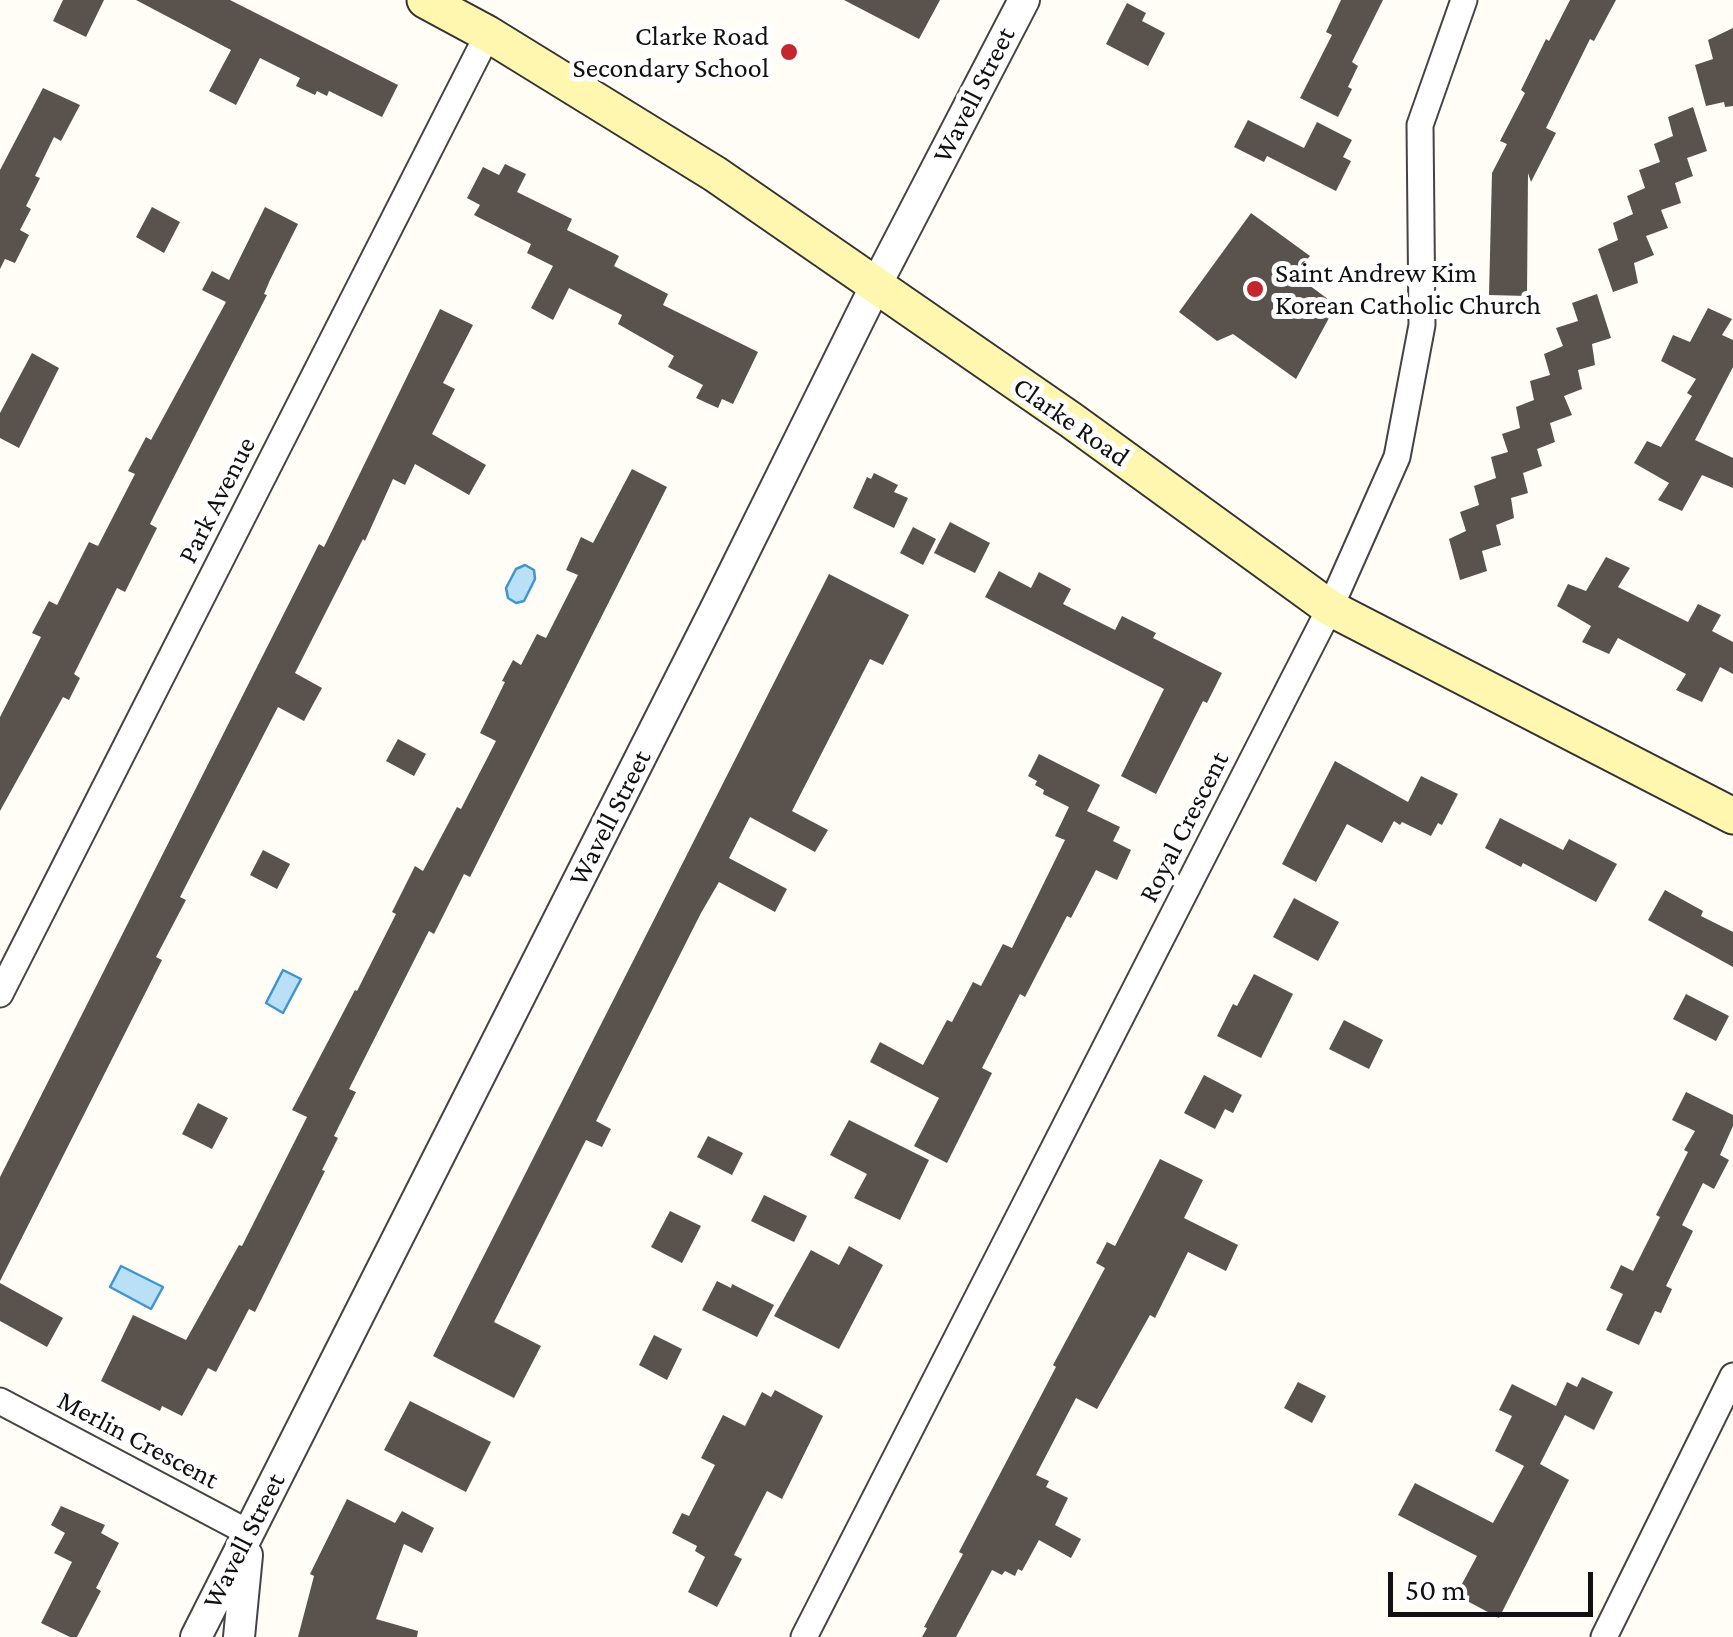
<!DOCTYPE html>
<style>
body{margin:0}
#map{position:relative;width:1733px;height:1637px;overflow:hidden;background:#fffdf5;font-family:"Crimson Pro",serif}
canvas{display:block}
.scale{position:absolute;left:1388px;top:1572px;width:205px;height:45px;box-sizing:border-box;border:5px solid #111;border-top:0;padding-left:12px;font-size:30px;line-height:35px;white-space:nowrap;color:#111;-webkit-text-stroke:8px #fff;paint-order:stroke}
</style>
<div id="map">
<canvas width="1733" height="1637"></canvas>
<div class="scale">50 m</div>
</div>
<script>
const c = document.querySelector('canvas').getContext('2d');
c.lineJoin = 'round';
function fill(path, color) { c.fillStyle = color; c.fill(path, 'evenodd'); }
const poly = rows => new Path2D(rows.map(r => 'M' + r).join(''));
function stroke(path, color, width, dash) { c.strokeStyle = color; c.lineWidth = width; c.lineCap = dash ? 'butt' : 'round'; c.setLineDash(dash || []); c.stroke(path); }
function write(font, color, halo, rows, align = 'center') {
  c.font = font + ' "Crimson Pro",serif'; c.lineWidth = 10; c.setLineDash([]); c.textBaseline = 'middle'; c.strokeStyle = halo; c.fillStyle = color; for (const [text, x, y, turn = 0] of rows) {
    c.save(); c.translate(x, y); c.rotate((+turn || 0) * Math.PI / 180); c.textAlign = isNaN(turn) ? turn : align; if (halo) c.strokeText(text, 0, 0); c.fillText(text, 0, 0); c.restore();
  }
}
const water = poly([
 [525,565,534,570,535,579,524,601,516,603,508,598,506,588,516,569,525,565],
 [283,970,301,979,283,1013,266,1003,283,970],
 [121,1266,163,1287,151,1309,110,1287,121,1266]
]);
fill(water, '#b9e0f7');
stroke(water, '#3f96cf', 2.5);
fill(poly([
 [63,0,104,0,86,37,53,21],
 [136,0,230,0,398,85,382,117,329,91,327,96,317,91,315,95,296,86,300,78,260,58,236,105,209,91,231,50],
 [844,0,940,0,919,39],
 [1341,0,1383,0,1352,62,1358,66,1348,87,1352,89,1338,117,1300,98,1332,35,1326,32],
 [1570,0,1616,0,1594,41,1590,39,1546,128,1556,133,1531,182,1528,173,1527,296,1489,295,1492,173,1507,144,1500,141,1525,93,1521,90,1546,39,1549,41],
 [1127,3,1146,13,1142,21,1165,33,1148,66,1106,44],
 [1733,28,1733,106,1725,107,1724,102,1706,106,1695,65,1713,59,1708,40],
 [43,88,80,105,61,141,54,137,35,176,40,178,26,206,31,209,20,230,29,235,15,263,5,259,0,269,0,170],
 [1693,107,1707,151,1687,158,1693,176,1675,183,1681,203,1661,210,1668,228,1646,236,1654,255,1634,263,1638,283,1613,292,1598,249,1618,240,1613,223,1633,214,1627,196,1645,188,1639,170,1660,162,1654,144,1673,136,1668,117],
 [1248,120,1304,148,1317,122,1352,140,1343,157,1351,161,1336,191,1267,156,1264,162,1234,147],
 [505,164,526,174,517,192,572,219,567,230,619,256,614,266,668,294,663,305,758,352,733,404,722,399,718,408,696,398,703,385,668,367,674,356,618,324,622,315,569,288,553,320,531,308,553,266,527,253,531,244,474,215,480,205,467,198,483,167,499,175],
 [152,207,180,222,164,253,136,237],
 [265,207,298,224,270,280,264,294,267,295,156,512,150,524,157,528,125,592,117,588,74,674,80,678,69,700,63,697,0,811,0,717,41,637,32,633,49,601,57,605,89,542,98,546,135,474,128,471,146,437,151,440,226,302,202,290,212,271,229,280],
 [1251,213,1310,256,1294,274,1336,305,1296,379,1233,334,1217,341,1179,312],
 [1597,294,1611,338,1592,344,1595,365,1578,370,1582,389,1564,396,1572,415,1550,423,1555,442,1537,449,1542,466,1523,473,1528,493,1511,498,1514,518,1496,525,1501,545,1482,551,1487,571,1460,580,1449,539,1466,531,1460,512,1479,505,1474,486,1496,478,1491,457,1508,452,1502,434,1520,428,1516,407,1534,400,1530,381,1550,375,1544,354,1563,346,1556,328,1578,321,1572,303],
 [1708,308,1732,319,1722,335,1733,340,1733,367,1695,440,1733,458,1733,488,1702,475,1682,511,1658,500,1669,483,1634,463,1647,441,1661,447,1692,396,1687,393,1696,379,1661,361,1673,335,1690,342],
 [440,309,473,325,443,383,455,389,432,434,486,465,469,495,415,464,405,485,393,479,365,541,363,539,295,673,322,688,304,721,278,707,180,897,186,900,156,957,162,960,0,1281,0,1177,319,544,324,547],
 [32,353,59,368,19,448,0,438,0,413],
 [632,469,667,487,470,877,464,874,434,934,429,931,349,1089,356,1092,334,1136,338,1138,322,1170,325,1171,255,1312,249,1309,216,1372,208,1368,182,1416,162,1406,160,1411,101,1381,133,1315,186,1340,239,1245,242,1246,307,1117,292,1110,355,990,357,991,396,914,392,912,415,866,423,871,457,807,461,809,496,741,480,733,505,682,502,681,513,660,521,665,537,634,546,638,578,575,566,570,581,537,593,543],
 [874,473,898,485,894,492,908,498,894,528,853,508,867,477,871,479],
 [950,522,990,543,975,573,934,553],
 [913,527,936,539,923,565,900,553],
 [1606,557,1630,568,1618,587,1688,622,1698,604,1721,615,1712,631,1733,642,1733,674,1720,667,1702,702,1676,690,1686,674,1618,638,1609,654,1582,642,1591,626,1557,606,1568,584,1586,591],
 [999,571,1031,588,1039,572,1071,589,1063,604,1115,630,1122,616,1156,633,1153,638,1222,673,1207,703,1203,701,1156,794,1121,776,1164,689,985,597],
 [829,574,909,615,883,665,870,659,792,811,828,830,815,852,750,817,729,858,787,889,775,912,719,882,701,913,596,1121,611,1129,602,1147,586,1140,494,1322,541,1346,514,1398,433,1356],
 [398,739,426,754,414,776,386,761],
 [1039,754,1100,785,1087,811,1120,827,1113,841,1131,850,1117,880,1096,870,1071,918,1067,916,1025,997,1020,994,982,1068,992,1073,947,1163,914,1146,939,1098,870,1062,880,1042,923,1065,947,1020,952,1022,973,982,981,986,1003,944,1012,948,1065,840,1055,836,1069,807,1043,794,1044,790,1035,785,1037,781,1028,776],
 [1335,761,1408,802,1421,776,1458,794,1442,825,1438,823,1431,836,1402,822,1400,825,1394,821,1382,843,1347,824,1316,882,1282,864],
 [1500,818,1563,850,1569,839,1617,864,1596,902,1523,863,1521,867,1485,848],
 [263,850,290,864,277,889,250,875],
 [1665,890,1703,911,1701,916,1733,932,1733,967,1648,920],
 [1294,898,1339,922,1318,961,1273,937],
 [1254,974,1293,994,1261,1058,1217,1036,1233,1004,1237,1006],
 [1686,994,1729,1016,1716,1041,1673,1019],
 [1344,1020,1383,1040,1369,1069,1329,1049],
 [1204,1075,1242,1095,1233,1113,1225,1109,1215,1129,1184,1113],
 [1686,1092,1733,1115,1733,1126,1720,1155,1729,1160,1714,1189,1703,1183,1682,1225,1693,1231,1666,1286,1672,1289,1661,1313,1655,1311,1639,1345,1606,1330,1623,1294,1610,1288,1621,1265,1633,1271,1660,1217,1656,1215,1688,1152,1684,1150,1695,1131,1672,1120],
 [198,1103,228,1118,212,1149,182,1134],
 [849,1120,929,1160,900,1220,854,1198,867,1174,830,1155],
 [708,1136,743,1153,732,1175,697,1157],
 [1160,1159,1203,1180,1184,1218,1238,1245,1226,1271,1188,1252,1155,1318,1150,1315,1097,1409,1076,1398,1036,1475,1049,1481,1046,1487,1068,1498,1055,1525,1081,1539,1071,1558,1039,1540,1022,1571,1018,1569,1015,1576,1005,1571,1002,1575,992,1570,956,1637,922,1637,927,1628,924,1627,963,1554,959,1552,1056,1367,1053,1365,1105,1268,1096,1263,1107,1242,1115,1246],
 [764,1195,807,1216,794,1242,751,1221],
 [670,1211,701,1226,682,1263,651,1247],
 [849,1246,883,1265,839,1349,774,1316,811,1250,839,1265],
 [717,1281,731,1288,732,1284,774,1305,757,1337,702,1310],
 [0,1283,63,1318,47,1347,0,1321],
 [654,1335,682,1349,667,1380,639,1365],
 [1582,1377,1613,1392,1594,1430,1565,1415,1540,1464,1569,1480,1499,1618,1456,1595,1477,1556,1398,1515,1415,1483,1493,1523,1524,1466,1495,1451,1512,1416,1499,1410,1512,1384,1556,1406,1567,1382,1577,1387],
 [1298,1382,1326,1396,1312,1423,1284,1408],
 [775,1390,823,1416,782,1499,767,1491,734,1555,742,1559,717,1607,688,1592,705,1557,695,1551,697,1546,672,1533,682,1513,689,1516,715,1465,701,1458,723,1415,745,1426,762,1392,771,1397],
 [410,1401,491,1442,466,1492,384,1450],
 [347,1499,395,1523,402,1511,434,1528,422,1553,404,1544,376,1619,418,1631,417,1637,298,1637,314,1576,310,1574],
 [61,1506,105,1525,101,1533,119,1543,96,1588,101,1591,77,1637,70,1637,41,1623,72,1562,54,1553,65,1533,51,1525]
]), '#5a524d');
const minor = poly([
 [0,994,488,34],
 [0,1401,249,1533],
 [804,1637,1330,608,1397,457,1422,325,1420,125,1464,0],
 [1604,1637,1733,1376]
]);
const tertiary = poly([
 [196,1637,717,606,876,285,1024,0],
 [239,1637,247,1555]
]);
const secondary = poly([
 [425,0,488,34,715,174,1071,420,1330,608,1733,816]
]);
stroke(minor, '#444', 29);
stroke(tertiary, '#444', 34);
stroke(secondary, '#333', 39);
stroke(minor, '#fff', 25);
stroke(tertiary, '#fff', 30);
stroke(secondary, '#fff6b0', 35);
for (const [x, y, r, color] of [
 [789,52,10,"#c4262e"],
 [1255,289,10,"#c4262e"]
]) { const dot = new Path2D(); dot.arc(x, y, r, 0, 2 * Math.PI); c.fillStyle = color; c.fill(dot); stroke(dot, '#fff', 4); }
write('28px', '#111', '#fff', [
 ["Clarke Road",769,36],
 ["Secondary School",769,68],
 ["Saint Andrew Kim",1275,273,"left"],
 ["Korean Catholic Church",1275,305,"left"]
], 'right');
write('28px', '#111', '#fff', [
 ["Wavell Street",974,95,-63],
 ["Clarke Road",1071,422,35],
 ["Park Avenue",217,500,-63],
 ["Wavell Street",610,818,-63],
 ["Royal Crescent",1184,827,-63],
 ["Merlin Crescent",138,1440,28],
 ["Wavell Street",244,1541,-63]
]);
</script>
